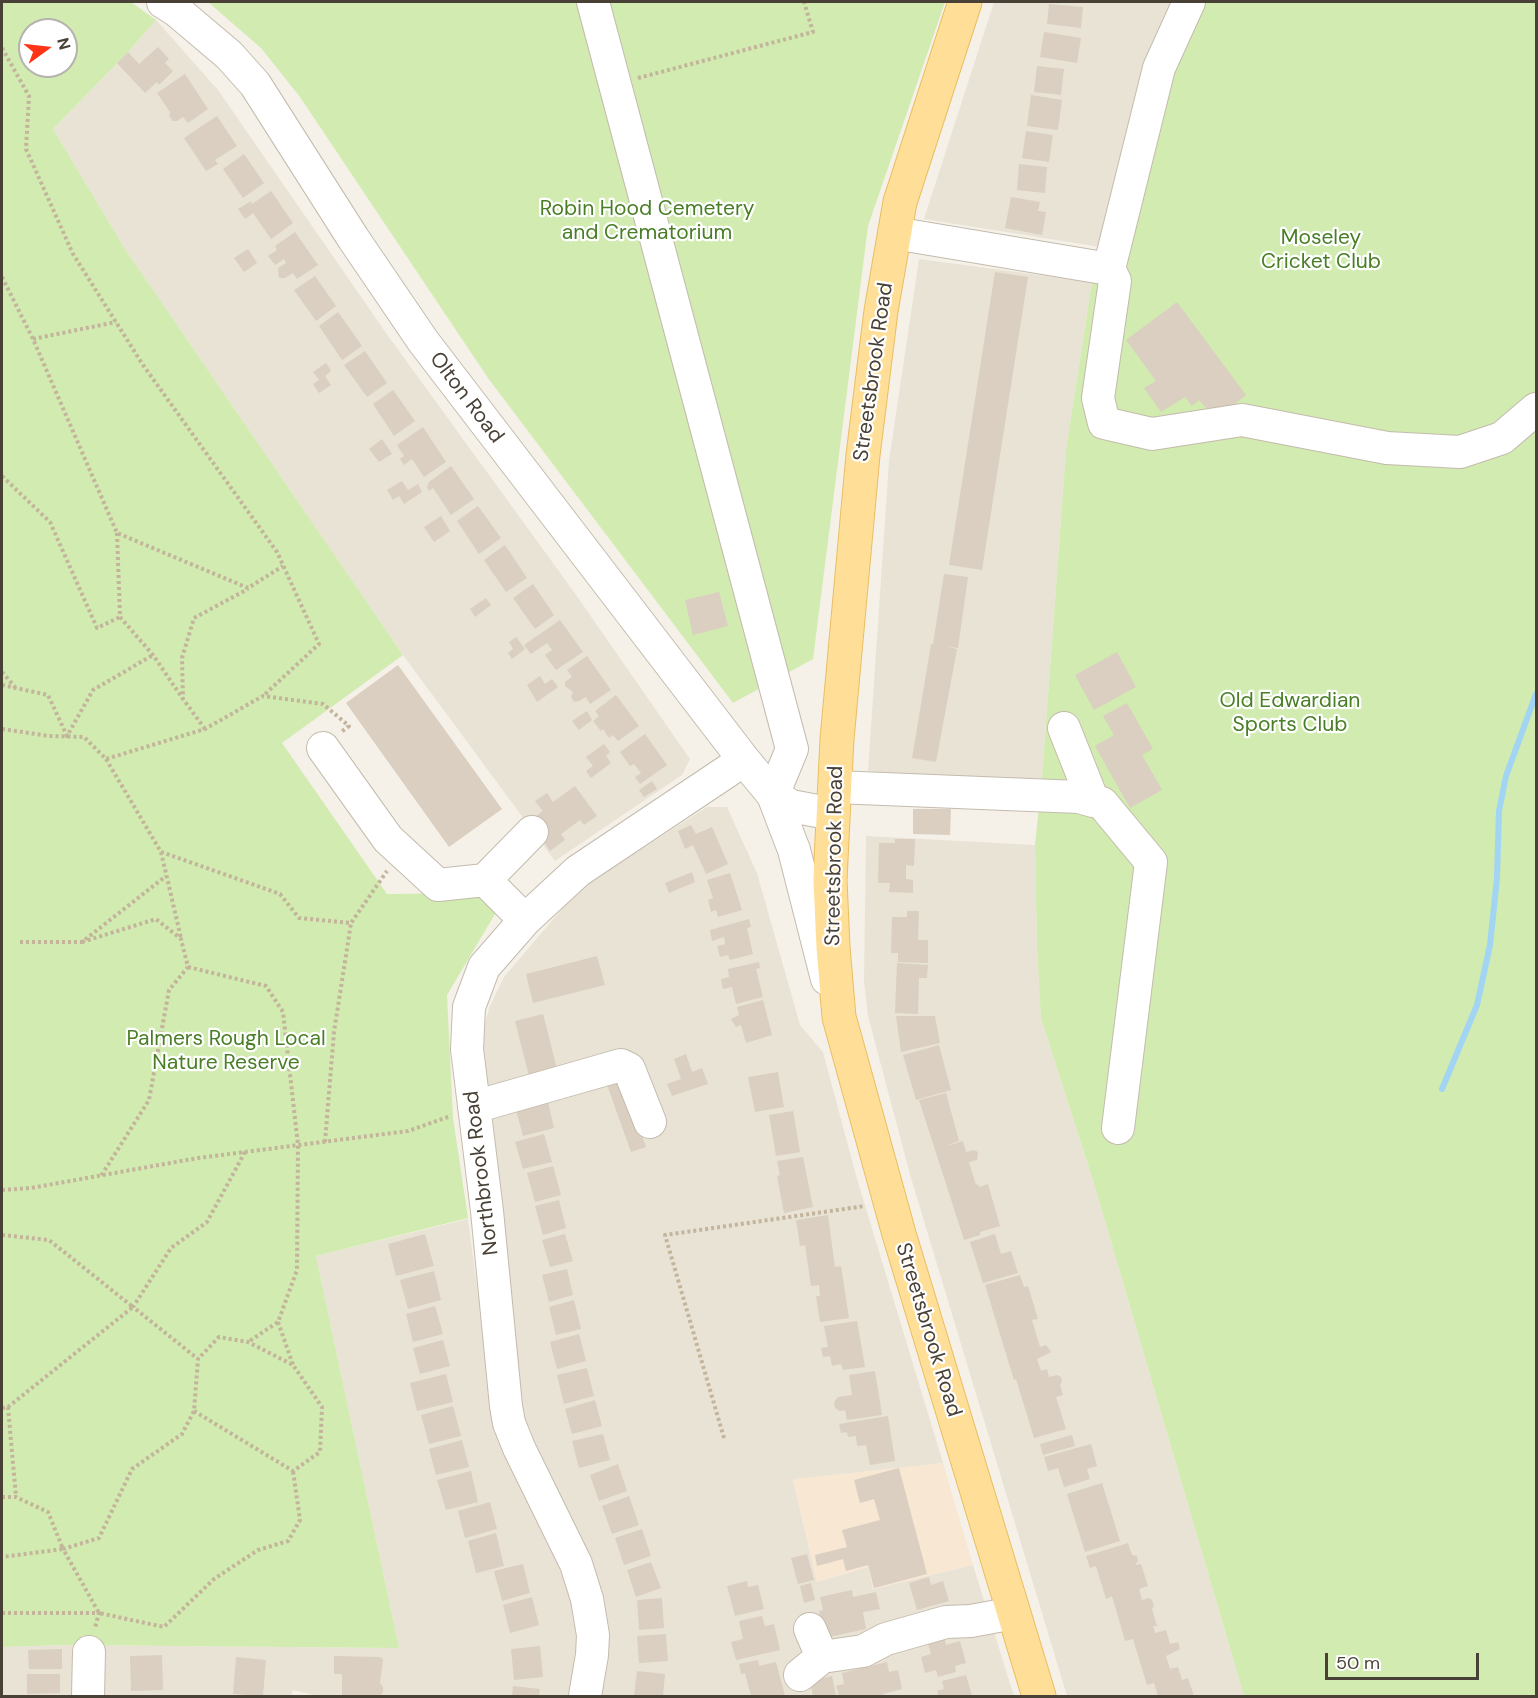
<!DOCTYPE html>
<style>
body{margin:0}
#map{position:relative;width:1538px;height:1698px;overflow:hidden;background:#f5f1e8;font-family:"DM Sans",sans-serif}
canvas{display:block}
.frame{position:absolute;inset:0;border:3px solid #494136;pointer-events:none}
.north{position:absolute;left:18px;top:18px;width:60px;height:60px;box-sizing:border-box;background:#fff;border:2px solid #b6b3af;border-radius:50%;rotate:75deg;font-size:16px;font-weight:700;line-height:24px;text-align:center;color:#494136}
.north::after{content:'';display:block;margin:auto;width:21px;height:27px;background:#ff3315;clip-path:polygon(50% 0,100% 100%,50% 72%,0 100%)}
.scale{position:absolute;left:1325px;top:1653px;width:154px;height:27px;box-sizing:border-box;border:3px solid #494136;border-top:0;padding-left:8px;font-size:18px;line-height:21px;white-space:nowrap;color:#494136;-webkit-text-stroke:4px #fff;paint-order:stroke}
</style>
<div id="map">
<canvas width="1538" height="1698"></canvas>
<div class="frame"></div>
<div class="north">N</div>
<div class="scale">50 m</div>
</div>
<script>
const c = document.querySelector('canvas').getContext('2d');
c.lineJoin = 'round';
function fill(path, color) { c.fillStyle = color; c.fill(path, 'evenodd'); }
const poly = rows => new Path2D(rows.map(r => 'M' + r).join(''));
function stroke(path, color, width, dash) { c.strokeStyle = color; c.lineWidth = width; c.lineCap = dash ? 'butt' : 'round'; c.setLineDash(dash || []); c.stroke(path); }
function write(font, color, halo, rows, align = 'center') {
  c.font = font + ' "DM Sans",sans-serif'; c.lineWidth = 4.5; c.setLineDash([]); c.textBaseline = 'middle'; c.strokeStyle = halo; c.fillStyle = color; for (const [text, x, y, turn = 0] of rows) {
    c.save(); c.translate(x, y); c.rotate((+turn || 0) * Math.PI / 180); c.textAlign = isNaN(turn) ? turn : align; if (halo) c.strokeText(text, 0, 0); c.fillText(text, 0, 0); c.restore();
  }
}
fill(poly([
 [994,2,1177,2,1100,247,924,219],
 [156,20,218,90,386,333,574,592,690,759,682,775,555,861,403,655,125,249,53,129,128,52],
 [919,259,1092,282,1066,450,1042,778,946,778,868,771,889,461],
 [707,807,727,807,757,873,800,1025,823,1052,857,1179,943,1463,793,1480,817,1582,868,1567,873,1589,973,1565,1014,1696,599,1696,518,1395,482,1082,482,1033,490,1006,504,977,578,890],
 [866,836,1035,845,1037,949,1041,1018,1095,1187,1244,1696,1067,1696,911,1178,868,1016,864,982],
 [468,1219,491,1393,575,1605,579,1646,571,1696,318,1696,293,1690,291,1696,2,1696,2,1647,69,1645,399,1648,316,1256]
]), '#e9e3d6');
fill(poly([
 [943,1463,973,1565,873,1589,868,1567,817,1582,793,1479]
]), '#f7e7d3');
fill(poly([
 [2,2,131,2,156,20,128,52,53,129,125,249,403,655,282,743,387,894,479,893,498,909,447,995,453,1118,468,1218,316,1256,399,1648,69,1645,2,1647],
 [30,30,66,30,66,66,30,66],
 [208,2,945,2,868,226,813,659,733,703,488,378,300,97,261,48],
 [1177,2,1536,2,1536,1696,1244,1696,1095,1187,1041,1018,1037,949,1035,845,1042,778,1066,450,1092,282,1100,247]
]), '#d1ebb0');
stroke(poly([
 [1442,1089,1477,1005,1490,945,1497,878,1499,811,1506,776,1536,694]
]), '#a2d4f4', 6);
fill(poly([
 [1049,4,1083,7,1081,28,1047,24],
 [1044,32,1081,38,1077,63,1040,57],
 [158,47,169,59,165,63,173,71,159,85,157,82,145,93,117,63,128,52,139,64],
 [1037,66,1064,69,1061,95,1034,92],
 [185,74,208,109,188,123,183,117,177,121,173,121,169,116,170,112,157,93],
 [1031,95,1062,100,1058,130,1027,126],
 [217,116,237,146,215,160,218,164,206,171,184,138],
 [1026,131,1053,135,1049,162,1022,158],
 [244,154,264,183,243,198,223,169],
 [1019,164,1047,167,1045,193,1017,190],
 [271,191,293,223,271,239,253,213,245,219,238,209,251,201,252,204],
 [1011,197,1040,202,1038,211,1046,212,1042,235,1005,228],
 [295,232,318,265,297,279,293,273,285,278,279,278,278,268,286,263,284,259,275,265,268,256,277,250,275,246],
 [248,249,257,263,244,272,234,258],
 [995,272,1028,277,982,570,949,565],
 [315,276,336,306,316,321,294,290],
 [1177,302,1246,395,1216,419,1199,400,1192,406,1185,397,1161,412,1144,388,1156,381,1126,340],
 [338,312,362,346,342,360,319,326],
 [365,351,387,383,367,397,344,365],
 [326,363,331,371,325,376,331,385,319,393,313,384,319,380,313,372],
 [393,390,415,421,394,436,373,404],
 [423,427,446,462,424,477,412,459,404,465,400,459,404,456,397,445],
 [382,439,392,454,379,462,369,449],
 [451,466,474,499,451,515,433,488,429,491,427,487,429,482],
 [402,481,408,490,418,484,422,492,404,504,399,496,393,500,387,490],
 [478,506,501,538,479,554,457,521],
 [441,516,450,531,434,542,424,527],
 [505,545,527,578,506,592,484,560],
 [944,574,968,577,958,648,945,646,957,649,936,762,912,758,931,644,933,644],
 [533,584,554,615,535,629,513,598],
 [719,592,728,626,693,635,685,600],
 [486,598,491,605,475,617,470,609],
 [560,620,583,652,556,670,545,655,552,650,547,643,531,654,524,645],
 [516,637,525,649,512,659,508,653,513,649,509,642],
 [1117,652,1136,687,1094,710,1075,675],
 [587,656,611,690,590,704,586,697,579,701,574,702,571,697,573,692,565,686,565,682,572,677,567,670],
 [398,665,502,809,449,847,346,703],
 [540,676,545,684,552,679,558,687,537,702,527,685],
 [616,695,639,726,618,741,613,735,609,738,603,729,601,731,593,721,599,716,595,711],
 [1127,703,1153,749,1142,755,1162,790,1130,808,1095,746,1114,735,1103,716],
 [587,711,592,720,579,730,572,721],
 [645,734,667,765,640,784,635,777,641,773,634,764,630,766,620,752],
 [604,744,610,752,606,756,611,763,591,778,586,771,593,766,586,757],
 [652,781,657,789,644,797,639,790],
 [575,786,597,816,584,825,580,820,561,834,565,840,550,851,529,821,543,811,535,801,547,793,553,802],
 [913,809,951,809,950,835,913,834],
 [691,825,696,834,712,827,728,864,706,874,693,845,685,849,678,831],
 [895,839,915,839,914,866,906,865,906,879,913,880,913,893,889,892,890,883,878,883,879,843,895,843],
 [692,872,695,882,669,893,665,883],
 [730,873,742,910,718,917,716,910,711,912,708,900,713,898,707,880],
 [907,911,919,911,918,940,928,940,928,963,898,962,898,953,891,953,892,917,907,917],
 [749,919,751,927,747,928,753,954,730,960,728,955,720,957,717,946,725,944,724,937,712,941,710,930],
 [597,956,605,985,533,1003,526,974],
 [759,962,760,968,756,969,763,997,736,1004,732,987,723,989,721,979,729,977,728,969],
 [897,963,928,965,927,978,919,978,918,1014,895,1013],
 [763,1000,772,1035,746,1043,741,1025,736,1027,731,1019,739,1015,737,1007],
 [543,1014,558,1073,530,1080,515,1021],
 [896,1016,935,1016,940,1043,901,1052],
 [939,1045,951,1090,916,1100,903,1055],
 [686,1054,692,1072,702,1068,708,1084,672,1096,667,1084,681,1079,674,1059],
 [778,1072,784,1107,755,1112,748,1077],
 [621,1077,646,1147,631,1152,606,1082],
 [946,1093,959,1141,943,1147,963,1141,966,1152,974,1150,978,1152,977,1160,969,1162,976,1185,978,1184,979,1187,988,1184,1000,1226,980,1232,980,1235,964,1240,919,1100],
 [547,1098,554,1128,523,1136,515,1106],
 [793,1111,800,1152,776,1156,769,1115],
 [544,1134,552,1162,523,1169,515,1142],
 [803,1157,813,1207,784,1213,777,1176,780,1175,777,1161],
 [553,1166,561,1195,535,1202,527,1173],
 [559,1200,566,1228,543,1235,535,1206],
 [828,1215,835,1267,841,1266,849,1318,820,1322,816,1296,820,1296,819,1285,811,1286,805,1245,800,1246,796,1220],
 [425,1234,434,1266,396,1276,388,1244],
 [565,1234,573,1261,550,1267,542,1240],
 [995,1234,1001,1254,1011,1251,1018,1273,983,1283,970,1242],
 [567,1269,573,1295,549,1302,542,1275],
 [434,1271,441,1300,408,1309,400,1280],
 [1020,1275,1024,1287,1028,1286,1038,1319,1032,1320,1040,1347,1046,1345,1051,1352,1037,1359,1041,1371,1047,1369,1049,1377,1057,1375,1061,1377,1062,1381,1060,1385,1063,1395,1056,1397,1066,1429,1034,1438,1016,1379,1014,1380,985,1285],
 [574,1300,581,1329,556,1335,549,1307],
 [435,1306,443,1334,413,1342,406,1314],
 [857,1321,865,1367,843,1370,841,1364,832,1366,830,1356,823,1357,821,1348,828,1347,824,1326],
 [579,1334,586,1361,557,1369,550,1342],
 [443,1340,450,1366,420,1374,413,1348],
 [587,1368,594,1396,564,1404,557,1375],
 [875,1371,882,1415,847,1420,845,1410,840,1411,835,1408,834,1402,838,1397,852,1395,849,1375],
 [446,1374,453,1402,417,1411,410,1383],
 [595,1400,602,1426,572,1434,565,1409],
 [453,1406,461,1436,429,1444,421,1415],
 [888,1416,895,1461,870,1465,866,1445,857,1446,856,1436,848,1437,847,1432,841,1433,839,1424],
 [603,1434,610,1460,579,1468,572,1441],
 [1072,1435,1075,1446,1043,1455,1040,1444],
 [462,1440,469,1467,436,1475,429,1449],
 [1091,1444,1097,1466,1087,1469,1090,1479,1064,1487,1058,1468,1048,1471,1044,1457],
 [618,1464,627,1491,599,1501,590,1475],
 [899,1468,927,1574,874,1588,868,1565,846,1571,843,1559,817,1566,815,1555,847,1547,842,1530,880,1520,874,1499,860,1503,854,1480],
 [471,1471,478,1502,446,1510,437,1480],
 [1102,1483,1120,1541,1085,1552,1067,1494],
 [629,1496,639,1525,612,1534,602,1506],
 [490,1502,497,1529,465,1538,458,1511],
 [642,1529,651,1556,624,1565,615,1538],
 [496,1533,504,1566,476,1573,468,1541],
 [1128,1543,1132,1555,1137,1556,1138,1561,1135,1565,1141,1564,1148,1586,1139,1589,1142,1600,1149,1598,1152,1600,1154,1606,1152,1609,1157,1626,1153,1626,1155,1633,1166,1630,1170,1644,1178,1642,1180,1649,1166,1656,1170,1669,1178,1667,1182,1680,1188,1678,1194,1696,1158,1696,1154,1683,1147,1685,1133,1639,1125,1641,1112,1596,1106,1599,1096,1566,1090,1568,1086,1556],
 [807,1554,814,1580,798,1584,791,1558],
 [651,1562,661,1588,636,1597,627,1570],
 [523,1564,530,1593,502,1601,494,1571],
 [929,1577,931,1585,943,1581,949,1601,917,1610,909,1583],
 [747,1581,748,1587,758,1585,764,1609,735,1616,727,1586],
 [811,1583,815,1600,804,1603,800,1586],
 [852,1590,853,1597,876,1592,880,1609,863,1612,866,1629,824,1638,819,1611,823,1610,820,1597],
 [532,1597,539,1625,510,1633,503,1605],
 [662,1598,664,1628,639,1630,637,1600],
 [762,1616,765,1626,774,1624,780,1650,736,1660,731,1642,743,1639,739,1621],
 [666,1634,668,1661,639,1663,637,1636],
 [945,1639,946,1645,960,1641,966,1663,955,1666,956,1672,938,1677,936,1670,925,1673,921,1657,931,1654,928,1644],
 [540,1646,543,1677,514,1680,511,1649],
 [62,1649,62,1669,29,1669,28,1650],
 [162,1655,163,1690,131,1691,130,1656],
 [334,1656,380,1657,383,1659,380,1683,383,1687,383,1692,380,1696,342,1695,342,1674,334,1674],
 [236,1657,266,1660,263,1696,233,1694],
 [758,1660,759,1666,776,1662,785,1696,751,1696,745,1673,741,1674,739,1664],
 [887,1662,889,1672,898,1670,902,1689,883,1694,884,1696,839,1696,836,1686,844,1684,842,1673],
 [637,1671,665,1674,663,1696,634,1696],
 [27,1674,60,1674,60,1693,27,1694],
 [966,1675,972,1696,938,1696,937,1691,944,1689,942,1681],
 [832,1676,836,1696,813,1696,810,1681],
 [513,1686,540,1689,539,1696,512,1696]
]), '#dacfc0');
const minor = poly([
 [163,2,177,11,229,55,255,84,353,238,423,341,744,760,773,795,791,806,833,814],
 [593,2,792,749,773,795,794,850,827,979],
 [894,233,1109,269,1115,281,1098,398,1104,423,1152,434,1242,420,1387,448,1460,452,1502,438,1536,409],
 [1109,269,1159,68,1189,2],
 [1064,728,1093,801],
 [323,748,388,839,438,885,485,880,532,832],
 [835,787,1079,797,1093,801,1102,803,1151,862,1118,1128],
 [485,880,525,920],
 [474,1107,621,1065,629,1069,650,1122],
 [810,1629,822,1657,863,1651,886,1639,946,1622,971,1621,1014,1613],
 [800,1675,822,1657],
 [88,1696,89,1652],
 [585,1696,592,1655,593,1635,587,1599,576,1564,519,1448,509,1423,506,1406,487,1211,467,1049,469,1007,484,967,525,920,578,871,744,760]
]);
const major = poly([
 [965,2,900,202,881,311,863,455,837,739,830,880,833,947,839,1017,899,1234,1039,1696]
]);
stroke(minor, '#c4bbad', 34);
stroke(major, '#e9be62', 35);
stroke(poly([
 [2,48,29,96,26,149,73,254,143,365,277,552,319,644,263,696],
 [638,78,813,32,804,2],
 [2,277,33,339,117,533,248,588,283,566],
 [33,339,116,322],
 [2,476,50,522,97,628,120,617],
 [117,533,120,617,153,655,183,699],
 [2,672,15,687],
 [2,685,48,695,67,736,93,690,153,655],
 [2,729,49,736,84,737,106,759,205,729,263,696,323,704,349,726,340,733],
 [205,729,183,699,182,658,194,618,248,589],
 [106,759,161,852,280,894,299,918,351,923,387,871],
 [161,852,181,938],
 [20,942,82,942,166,876],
 [82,942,156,919,181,939,188,967,169,990,149,1100,101,1176],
 [188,967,266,986,283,1012,298,1145,297,1270,278,1322,248,1342],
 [325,1142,334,1032,351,923],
 [245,1152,207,1222,171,1248,133,1307,198,1359,194,1411,182,1434,132,1469,99,1538,63,1549,99,1613,164,1627,214,1579,258,1550,288,1541,300,1520,293,1471],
 [2,1190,31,1188,198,1158,408,1131,451,1116],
 [2,1235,49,1240,133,1307,8,1407,2,1408],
 [278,1322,293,1365],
 [8,1407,16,1497],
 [194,1411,293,1471,320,1452,322,1407,293,1365,248,1342,219,1337,198,1359],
 [724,1438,665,1235,865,1206],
 [2,1497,16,1497,48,1512,63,1549,2,1557],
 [2,1613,99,1613,95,1628]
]), '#c3b49b', 4, [3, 3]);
stroke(minor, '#fff', 32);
stroke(major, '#ffdf97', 33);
write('21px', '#497e26', '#fff', [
 ["Robin Hood Cemetery",647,209],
 ["and Crematorium",647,233],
 ["Moseley",1321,238],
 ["Cricket Club",1321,262],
 ["Old Edwardian",1290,701],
 ["Sports Club",1290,725],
 ["Palmers Rough Local",226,1039],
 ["Nature Reserve",226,1063]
]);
write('21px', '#494136', '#fff', [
 ["Streetsbrook Road",874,372,-82],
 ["Olton Road",466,398,53],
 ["Streetsbrook Road",835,856,-89],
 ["Northbrook Road",482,1173,-97],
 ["Streetsbrook Road",928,1330,73]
]);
</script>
